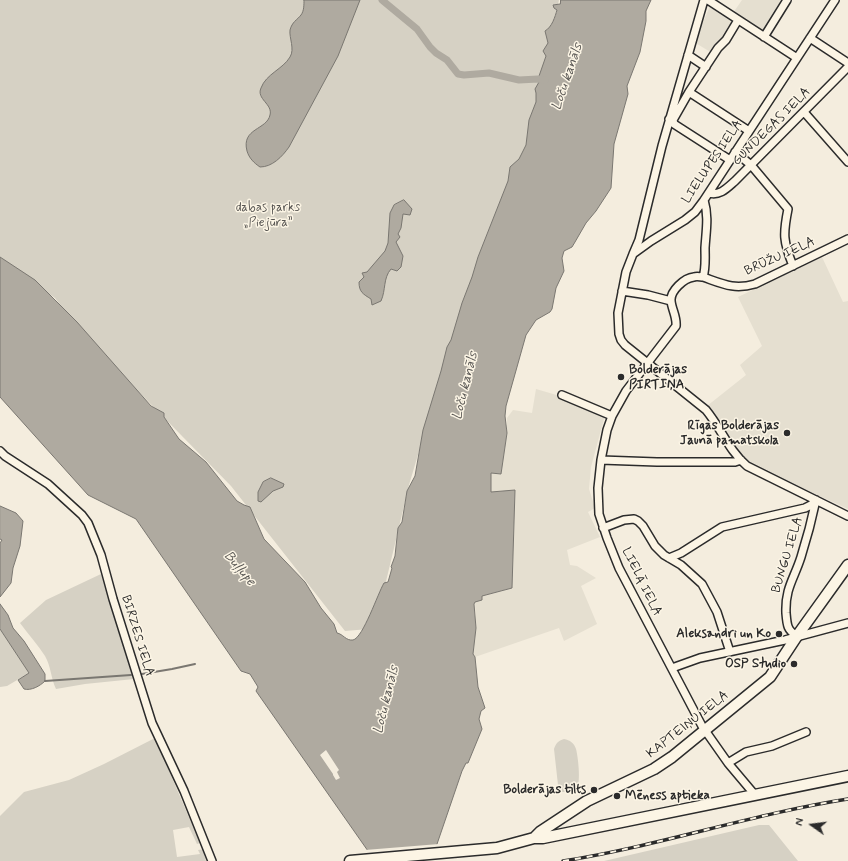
<!DOCTYPE html>
<html>
<head>
<meta charset="utf-8">
<style>
	body { margin:0 }
	#map { position:relative; width:848px; height:861px; overflow:hidden; background:#f4edde; font-family:Mynerve,sans-serif }
	canvas { display:block }
	.north { position:absolute; left:792px; top:805px; width:40px; height:40px; -webkit-text-stroke:3px #fcf5e5; paint-order:stroke; rotate:284deg; font-size:11px; font-weight:700; line-height:16px; text-align:center; color:#2b2b2b }
	.north::after { content:''; display:block; margin:auto; width:14px; height:18px; background:#2b2b2b; clip-path:polygon(50% 0,100% 100%,50% 72%,0 100%) }
</style>
</head>
<body>
<div id="map">
<canvas width="848" height="861"></canvas>
<div class="north">N</div>
</div>
<script>
const c = document.querySelector('canvas').getContext('2d');
c.lineJoin = 'round';
function paint(path, color) { c.fillStyle = color; c.fill(path, 'evenodd'); }
function trace(path, color, width, dash) { c.strokeStyle = color; c.lineWidth = width; c.lineCap = dash ? 'butt' : 'round'; c.setLineDash(dash || []); c.stroke(path); }
function drawText(font, color, halo, rows, align = 'center') {
  c.font = font + ' Mynerve,sans-serif'; c.lineWidth = 3; c.setLineDash([]); c.textBaseline = 'middle'; c.strokeStyle = halo; c.fillStyle = color; for (const [text, x, y, turn = 0] of rows) {
    c.save(); c.translate(x, y); c.rotate((+turn || 0) * Math.PI / 180); c.textAlign = isNaN(turn) ? turn : align; if (halo) c.strokeText(text, 0, 0); c.fillText(text, 0, 0); c.restore();
  }
}
paint(new Path2D(`
	M742,0h43l-21,34 -31,-21z
	M711,4l24,16 -11,20 -12,13 -18,-11z
	M822,257l21,45 5,-1v208l-98,-45 -10,-10 -26,-42 -7,-6 39,-31 -6,-10 22,-19 -24,-49z
	M536,389l24,7 45,19 -14,52 -2,22 6,19 -7,4 12,25 -33,13 3,15 7,1 19,12 -15,8 16,38 -33,17 -5,-13 -84,29 -2,-3 3,-26 -1,-26 7,-6 30,-8 3,-97 -24,1v-19l10,1 6,-41v-15l6,-8 19,3z`), '#e5dfd0');
paint(new Path2D(`
	M0,0h559l-36,161 -90,243 -24,81 -31,130 -9,14 -24,2 -114,-145 -149,-152 -27,-36 -41,-29 -14,-5z
	M101,574l33,105 -49,5 -29,5c-5,-10 -5,-23 -11,-33 -7,-11 -17,-22 -25,-33l26,-23z
	M0,629l29,44 -22,13 -7,1z
	M155,738l45,105 -3,1 -8,-17 -16,3 4,27 23,-3 -2,-4 6,-1 2,4 -2,1 2,7h-206v-45l24,-24 45,-12 35,-16z
	M564,739c6,1 10,4 12,10 2,7 5,33 1,38 -4,5 -10,5 -15,5l-4,-7 -4,-36c2,-6 4,-8 10,-10z
	M759,825h10l29,36h-194z`), '#d6d1c4');
const water = new Path2D(`
	M304,0h56l-22,56 -49,91c-7,10 -17,20 -29,20 -6,-4 -11,-9 -13,-16 -6,-23 20,-21 23,-36 3,-11 -14,-16 -9,-27 5,-14 22,-19 29,-31 5,-8 -1,-19 0,-27 2,-8 7,-10 11,-15 3,-4 3,-10 3,-15z
	M561,0h90l-5,11v10l-6,31 -13,34 1,8 -14,50 -3,44 -15,23 -10,12 -11,19 -3,5 -8,4 -2,7 2,13 -8,17 -4,21 -2,3 -14,8 -10,15 -20,71 -1,10 2,17 -6,41 -10,-1v19l24,-2 -3,98 -30,8v4l-7,2 -1,2 2,24 -3,26 2,3 3,30 7,21 -4,3 -2,8 3,10 -14,34h-2l-4,8 -26,76 -61,14 -119,-170 2,-4 -8,-13 -9,-3 -105,-152 -48,-24 -88,-98v-140l35,23 42,42 74,84 13,7v4l15,22 27,23 31,39 7,4 6,2 14,32 41,43 16,26 13,16 3,9c6,1 9,8 16,7 10,-2 25,-47 31,-57l4,-1 4,-14 -1,-1 4,-11 3,-28 4,-6 5,-31 8,-15 8,-46 18,-59 6,-24 4,-7 11,-37 10,-26 6,-20 30,-76 2,-14 9,-8 7,-14 3,-25 7,-18v-9l-1,-4 4,-7 -1,-3 8,-23 -3,-5 5,-8 -3,-12c7,-4 10,-14 12,-21l-3,-2 -1,-3 7,-1z
	M404,200l8,9 -2,6 -7,-1 -2,14 -3,6 2,3 -4,5 7,14 -2,11 -4,4 -6,-2c-8,9 -5,21 -10,32l-9,4 -1,-6c-8,-5 -12,-7 -12,-17l5,-5 -2,-4 5,-1 18,-21 3,-8 2,-30 4,-8z
	M271,478l13,6 -1,3 -10,4 -12,11 -3,-1v-9l5,-10z
	M0,506l16,7 7,8 -3,25 -7,22 -2,15 -11,14v-54l2,-3 -2,-1z
	M0,604l8,11 5,13 11,13 21,33v7c-5,5 -14,10 -21,8l-6,-9 11,-7 -29,-44z`);
paint(water, '#afaaa0');
trace(water, '#7a7771', 1);
paint(new Path2D(`
	M326,750l13,20 -2,2 3,6 -4,2 -3,-5v-1l-13,-19z
	M439,844l-5,17h-62l-7,-11z`), '#f4edde');
trace(new Path2D(`
	M142,674l30,-5 23,-5
	M45,681l86,-6`), '#7a7771', 2);
trace(new Path2D(`
	M382,0l35,29 13,18 6,6 11,7 11,14 6,1 25,-2 30,7 19,-1 7,1`), '#afaaa0', 7);
const street = new Path2D(`
	M708,0l89,58
	M835,0l-131,200 -9,12 -10,8 -34,21 -18,13 -7,18 -8,41 1,21 2,6 4,5 81,65c15,18 23,41 41,56l101,50
	M764,37l23,-37
	M810,38l38,25
	M688,55l18,12
	M689,92l29,-44 8,-8 12,-20
	M804,112l44,50
	M669,119l4,1 16,-28 60,39
	M673,120l1,4 56,36
	M735,152l16,13 37,44c-5,25 -5,32 5,57
	M709,193c11,3 18,-5 26,-12l113,-114
	M704,200c5,17 2,31 1,48 0,10 1,20 -2,29 20,7 31,13 52,7l93,-45
	M633,254l6,-14 23,-94 42,-146
	M703,277c-3,0 -6,-1 -9,0 -10,1 -24,14 -23,24 1,9 6,16 5,25l-50,65 -14,25 -5,14 -6,30 -3,28 1,26 8,24 12,30 83,158 26,37 27,32
	M622,291l26,4 23,6
	M562,395l50,21
	M0,451l5,5 43,28 34,31 6,8 13,32 12,44 39,124 32,68 28,70
	M601,460l56,2h78l6,-2
	M603,528l21,-8 10,-1 4,2 5,5 12,20 9,9 17,10 21,19 15,28 13,40
	M669,558l12,-5 41,-26 83,-19 6,-3 5,-5
	M797,636c-10,-6 -10,-11 -11,-23 -1,-25 8,-34 15,-56 6,-19 11,-38 15,-57
	M672,668l28,-10 85,-18 63,-17
	M728,763l18,-11 26,-6 34,-14`);
const secondary = new Path2D(`
	M534,838h9l305,-62
	M350,861l147,-13 37,-10 6,-6 47,-31 67,-32 18,-12 98,-80 27,-41 51,-71`);
trace(street, '#2b2b2b', 10);
trace(secondary, '#2b2b2b', 13);
trace(street, '#fcf5e5', 7);
trace(secondary, '#fcf5e5', 10);
const rail = new Path2D(`
	M563,861c96,-15 189,-47 285,-62`);
trace(rail, '#2b2b2b', 3.5);
trace(rail, '#fcf5e5', 2, [6]);
for (const [x, y, r, color] of [
	[621,377,4,"#2b2b2b"],
	[787,433,4,"#2b2b2b"],
	[779,634,4,"#2b2b2b"],
	[794,664,4,"#2b2b2b"],
	[594,790,4,"#2b2b2b"],
	[617,796,4,"#2b2b2b"]
]) { const dot = new Path2D(); dot.arc(x, y, r, 0, 2 * Math.PI); c.fillStyle = color; c.fill(dot); trace(dot, '#fcf5e5', 1.5); }
drawText('13px', '#2b2b2b', '#fcf5e5', [
	["GUNDEGAS IELA",772,127,-45],
	["LIELUPES IELA",713,162,-56],
	["BRŪŽU IELA",780,257,-24],
	["BUNGU IELA",788,555,-73],
	["LIELĀ IELA",641,582,64],
	["BIRZES IELA",137,636,73],
	["KAPTEIŅU IELA",688,725,-38]
]);
drawText('13px', '#565451', '#fcf5e5', [
	["dabas parks",268,208],
	["„Piejūra”",268,223]
]);
drawText('bold 13px', '#2b2b2b', '#fcf5e5', [
	["Bolderājas",629,370,"left"],
	["PIRTIŅA",629,385,"left"],
	["Rīgas Bolderājas",779,426],
	["Jaunā pamatskola",779,441],
	["Aleksandri un Ko",771,634],
	["OSP Studio",786,664],
	["Bolderājas tilts",586,790],
	["Mēness aptieka",625,796,"left"]
], 'right');
drawText('italic 14px', '#595754', '#fcf5e5', [
	["Loču kanāls",568,77,-71],
	["Loču kanāls",466,386,-76],
	["Buļļupe",239,569,50],
	["Loču kanāls",387,700,-76]
]);
</script>
</body>
</html>
